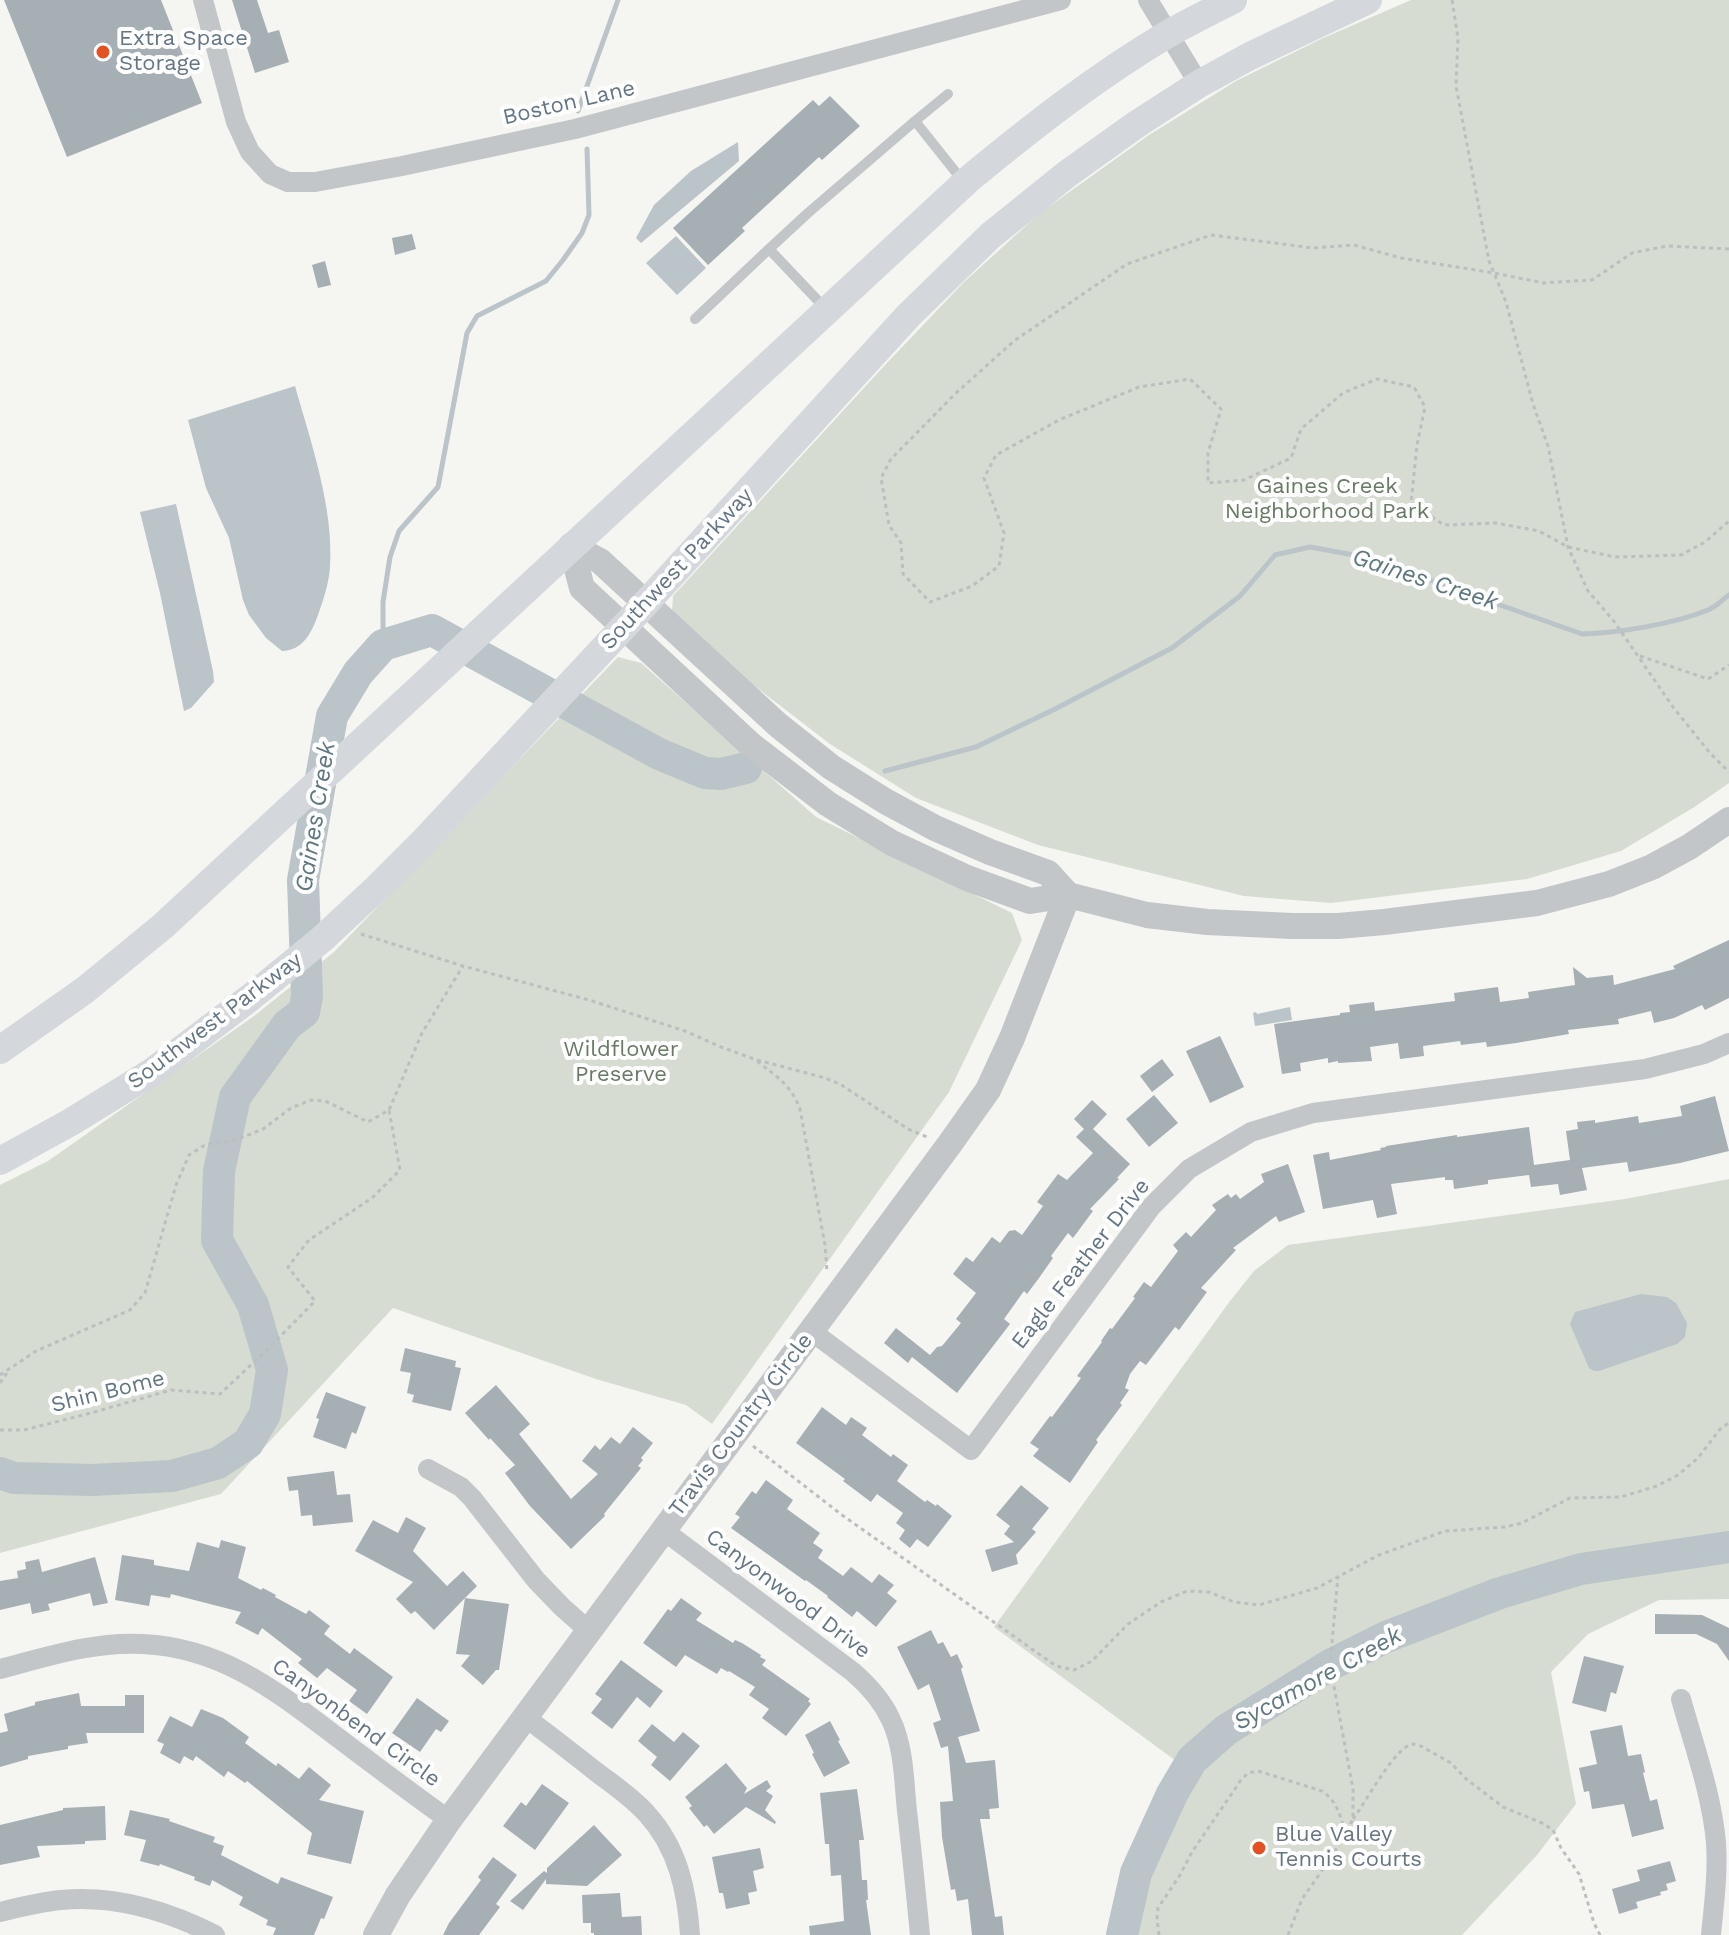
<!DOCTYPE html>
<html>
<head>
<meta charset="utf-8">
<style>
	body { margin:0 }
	canvas { display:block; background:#f5f5f1 }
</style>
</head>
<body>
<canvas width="1729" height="1935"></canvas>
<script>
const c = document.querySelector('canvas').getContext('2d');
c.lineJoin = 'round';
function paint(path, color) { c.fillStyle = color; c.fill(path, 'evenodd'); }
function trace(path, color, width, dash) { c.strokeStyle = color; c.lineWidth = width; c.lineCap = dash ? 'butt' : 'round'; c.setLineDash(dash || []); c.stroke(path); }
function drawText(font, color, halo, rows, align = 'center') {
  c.font = font + ' "Work Sans",sans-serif'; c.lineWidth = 8; c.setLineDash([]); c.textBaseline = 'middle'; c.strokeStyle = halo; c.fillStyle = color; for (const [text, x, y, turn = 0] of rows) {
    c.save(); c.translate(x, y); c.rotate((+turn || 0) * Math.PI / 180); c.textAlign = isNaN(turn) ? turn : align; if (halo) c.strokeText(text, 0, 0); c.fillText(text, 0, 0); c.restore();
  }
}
paint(new Path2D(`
	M1411,0h318v783l-33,23 -75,45 -94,28 -196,24 -87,-7 -206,-51 -122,-47 -86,-54 -78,-60 -80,-73 1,-15 212,-231 79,-83 76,-69 109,-78 87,-54 85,-42z
	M618,657l23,6 175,154 196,96 10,27 -73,152 -237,332 -26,-19 -90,-26 -203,-71 -172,186 -221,59v-368l48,-24 206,-145 80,-64z
	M1729,1179v420l-70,1 -71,34 -37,38 25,132 -39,51 -75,80h-353c15,-60 38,-120 67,-174l-182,-134 236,-326 24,-30 34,-26 337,-46z`), '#d6dcd2');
paint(new Path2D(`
	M738,142l1,19 -98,82 -5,-5 18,-33 37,-34z
	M676,236l30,32 -29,27 -31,-32z
	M295,386c16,57 39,122 35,181 -1,16 -7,34 -12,48 -7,19 -15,35 -36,36l-16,-13 -17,-23 -6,-15 -14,-62 -23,-50 -18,-68z
	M176,504l37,167 1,11 -23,26 -7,3 -24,-118 -20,-81z
	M1290,1007l2,13 -37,6 -2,-13 3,-1 1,2z
	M1641,1294l26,3 9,6 11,20 -2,14 -8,7 -78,27h-5l-5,-3 -19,-44 5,-12z`), '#bac4c9');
trace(new Path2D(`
	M578,111l40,-111
	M383,645v-43l7,-45 9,-26 39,-44 29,-154 10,-17 69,-35 17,-21 19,-27 7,-18 -2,-66
	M885,771l91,-24 79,-38 117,-61 68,-52 35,-41 35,-8 55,10 217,77c37,-1 91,-10 126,-24 8,-3 14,-10 21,-15`), '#bac4c9', 5);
trace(new Path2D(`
	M0,1473l14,5 78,2 80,-4 46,-13 30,-20 17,-29 7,-44 -19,-65 -36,-65 2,-69 16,-74 52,-72 17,-13 3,-16 -4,-116 29,-164 26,-43 25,-28 49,-15 227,124 46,19 16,1 25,-6
	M1122,1935l14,-62 36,-79 20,-34 34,-30 104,-65 56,-28 114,-44 81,-24 148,-22`), '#bac4c9', 32);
paint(new Path2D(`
	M4,0h157l41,103 -135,54z
	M232,0h25l11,33 11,-3 10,32 -34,11z
	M830,96l30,30 -38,34 -3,-3 -77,71 3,3 -37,34 -35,-37 140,-128 6,6z
	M412,234l4,15 -21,6 -3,-17z
	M325,261l6,24 -13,3 -6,-23z
	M1729,940v58l-24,12 -3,-5 -28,13 -20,5 -3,-12 -33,8 1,5 -51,6 1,4 -53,9 -29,4 -1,-5 -25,3 -1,-4 -37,5 1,10 -24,3 -2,-16 -28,4 2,14 -34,2v-2l-10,2v-5l-28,5 1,8 -19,3 -8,-50 66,-9v-2l10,-1 -1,-7 25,-3 1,9 80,-10 -1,-8 44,-6 2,15 29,-4 -1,-6 47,-7 -2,-18 14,11 26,-3 1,10 61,-16 -2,-3z
	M1220,1036l24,51 -34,16 -24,-52z
	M1162,1059l12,16 -22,17 -12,-16z
	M1154,1095l24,28 -29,24 -23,-28z
	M1715,1096l14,55 -49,12 -51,9 -2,-10 -45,6 5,22 -27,5 -2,-11 -27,3 -2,-12 -41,5v4l-34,5 -1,-9h-8v-3l-54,7 6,30 -20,4 -4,-18 -50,9 -10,-54 16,-3 1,8 51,-10 -1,-2 6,-1v-1l71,-11v2l72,-10 5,38 36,-5 -4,-29 12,-2 -1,-7 18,-2v3l43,-7 1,7 43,-7 -2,-10z
	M1092,1100l15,14 -14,15 37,35 -13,14 2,1 -29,30 3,2 -20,27 -5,-5 -17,23 2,2 -14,20 -12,16 -3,-3 -20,28 6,5 -53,69 -45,-36 -4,6 -24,-20 12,-15 34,27 7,-8 5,-1 19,-23 -5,-4 20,-26 -23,-19 13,-17 7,5 19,-25 8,6 9,-12 6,-1 7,5 21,-29 -6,-4 21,-28 9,6 26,-27 -17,-16 8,-8 -10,-10z
	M1288,1164l17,48 -26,10 -3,-6 -43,32 3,2 -35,38 6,4 -28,38 -4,-3 -29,38 -6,-4 -10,13 -5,14 4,2 -9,13 2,2 -26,35 2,2 -28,41 -37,-27 6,-7 -9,-6 20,-27 2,1 29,-39 -4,-2 25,-34 -1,-1 9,-13 2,1 23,-31 -2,-1 11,-15 7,5 27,-36 -5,-6 13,-13 5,5 25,-27 -4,-5 16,-11 3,4 5,-4 4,5 24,-17 -3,-8z
	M405,1348l51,13 -1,6 6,1 -10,43 -39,-9 2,-7 -7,-2 4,-20 -11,-2z
	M496,1385l34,39 -11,10 52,65 27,-25 -16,-13 13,-16 5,5 11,-13 9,7 13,-17 20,16 -12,15 2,2 -5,6 3,2 -37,46 1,2 -34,33 -41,-43 -25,-33 10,-8 -25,-27 -1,2 -24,-27z
	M326,1392l40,15 -10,27 -4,-2 -6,17 -33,-12 6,-18 -3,-1z
	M822,1407l24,18 5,-8 16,11 -5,7 29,22 2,-3 15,11 -11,16 28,21 2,-2 9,6 1,-2 15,12 -24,31 -11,-8 -7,9 -11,-9 6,-9 -9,-7 7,-10 -26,-19 -6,8 -28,-21 2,-2 -49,-36z
	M334,1471l3,24 13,-1 3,28 -40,4 -1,-11 -11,1 -3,-26 -9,1 -2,-14z
	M766,1480l27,20 -6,9 33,24 -7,10 10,7 -5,8 25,18 8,-9 21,16 7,-9 15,11 -7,8 10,8 -21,26 -19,-16 -5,6 -25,-20 1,-1 -22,-16 -1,1 -74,-53 9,-11 -5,-3 17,-23 4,3z
	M1021,1485l28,23 -17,21 4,3 -20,23 2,9 -26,8 -7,-22 29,-8 -10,-8 6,-8 -14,-11z
	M406,1517l20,11 -13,23 34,35 16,-15 14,15 -12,12 44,6 -10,66h-3l-13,15 -22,-19 9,-11 -14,-1 9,-56 -31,32 -19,-19 -4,3 -15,-15 17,-17 -58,-31 18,-31 25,13z
	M221,1540l25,7 -8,31 23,12 2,-2 13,7 -1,2 31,17 3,-4 21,16 -6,8 26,20 4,-6 39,29 -26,37 -18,-13 8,-11 -30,-22 -10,10 -19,-15 4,-4 -40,-31 -4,7 -23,-12 6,-11 -70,-18 -1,4 -19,-3 -2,11 -34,-6 7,-45 32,5v5l35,6 8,-29 22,6z
	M95,1557l13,46 -15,3 -3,-13 -42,11 2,6 -18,4 -2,-11 -30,7v-29l18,-3 -1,-7 9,-2 -1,-7 14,-3 3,13z
	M681,1598l21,15 -6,7 37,23 2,-3 7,3 19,12 -1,2 6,3 -4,5 48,34 -2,2 3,3 -25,32 -24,-18 7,-9 -20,-14 6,-8 -26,-16 -1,1 -7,-4 -4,6 -32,-19 -9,12 -33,-24 25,-34 3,2z
	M1655,1614l47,1 27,13v33l-12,-17 -21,-10h-41z
	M931,1630l7,14 5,-2 8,15 6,-3 6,13 -2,2 19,62 -22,6 8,26 29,-3 4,48 -10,1 1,10h-10l15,98 7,-1 2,19h-32l-4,-36 -11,2 -2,-12 -4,1 -9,-53 -2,-35 13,-1 -5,-55 -7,2 -8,-25 8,-3 -12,-36 -11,6 -21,-43z
	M1584,1656l40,10 -8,28 -5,-2 -5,20 -34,-9z
	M621,1660l42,31 -13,17 -13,-11 -25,32 -21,-16 11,-14 -7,-5z
	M79,1693l2,13h44v-11h19v38h-58l2,10 -20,3v3l-40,7v3l-28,8v-34l8,-2 -4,-17 31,-9v-3z
	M417,1698l32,23 -8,11 -5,-3 -16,23 -28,-19z
	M201,1709l22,9 26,19 -4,6 31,23 2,-3 21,16 10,-12 22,18 -12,15 45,11 -13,53 -44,-10 5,-21 -65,-52 -2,2 -17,-12 -4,6 -28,-21 -3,5 -9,-5 -4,8 -20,-11 4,-9 -7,-3 13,-25 22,11z
	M830,1721l10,19 -2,1 12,22 -26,14 -12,-23 2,-1 -9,-18z
	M652,1724l22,18 9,-10 17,14 -30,35 -19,-16 6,-8 -19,-16z
	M1622,1725l6,31 13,-2 4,18 -2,1 7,28 7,-2 7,30 -32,8 -8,-33 -32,5 -3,-18 -5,1 -5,-24 18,-4 -7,-33z
	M726,1763l21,25 -3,6 23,-14 4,7 -5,4 7,5 -8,14 11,12 -1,2 -29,-17 -32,27 -7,-9 -3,2 -15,-19 3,-2 -7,-9z
	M542,1784l27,19 -34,47 -32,-24 18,-24 5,4z
	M857,1789l7,51h-5l3,40h5l1,20h-2l5,35h-61l-1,-9 35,-5 -3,-46 -10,1 -2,-32h-4l-5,-51z
	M105,1806l1,34 -21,1v3l-48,2 3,11 -40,8v-40l63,-15v-2z
	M130,1810l40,9 -1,2 46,16 -2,5 11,4 -3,9 57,29 3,-7 52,20 -9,22 -3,-1 -7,17h-41l3,-7 -10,-3 2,-5 -29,-15 4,-8 -31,-17 -2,6 -16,-6 1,-3 -35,-13 -1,2 -19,-5 6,-21 -22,-5z
	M594,1825l28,30 -35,31 -41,-2v-5l-23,31 -13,-9 34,-30 3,2v-5z
	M760,1848l4,20 -11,3 4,20 -9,2 2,11 -24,5 -3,-16h-4l-7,-36z
	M493,1857l24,18 -21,29 4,3 -21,28h-36l6,-12 32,-43 -3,-3z
	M1670,1861l6,20 -10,3 2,6 -8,2 1,3 -25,7 2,6 -19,6 -7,-25 28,-8 -3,-11z
	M620,1893l2,24 19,-1 1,19h-48v-2h-3v-10h-8l-1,-28z`), '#a6afb4');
trace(new Path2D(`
	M1452,0l6,38 -2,48 33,175 17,41 27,102 15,42 20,101 20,44 25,29 60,87 37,46 19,19
	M1729,249l-62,-3 -35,7 -40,27 -48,3 -50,-10 -93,-15 -47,-13 -41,3 -102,-13 -84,29 -113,77 -59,53 -64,65 -10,19 8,47 12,18 2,31 27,28 42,-16 27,-20 5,-33 -20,-55 12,-23 63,-35 80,-33 51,-8 31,30 -13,44v30l36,-3 47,-22 10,-29 42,-36 34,-14 37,8 11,20 -8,38 -6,58 33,22 52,-2 43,8 29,16 47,10 66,-2 24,-13 24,-21
	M1640,656l68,23 21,-14
	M361,934l102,32 126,34 96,31 36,16 33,12 71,19 15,6 68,45 19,8
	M757,1061c20,16 34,24 43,48l25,136 2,28
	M0,1375l36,-24 94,-41 15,-17 31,-108 13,-30 16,-10 31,-5 27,-11 28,-21 20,-8 14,1 43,21 21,-12 33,-77 41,-67
	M0,1383l9,-13
	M0,1430h24l67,-17 80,-23 49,4 50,-47 45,-46 -27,-34 21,-27 63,-42 28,-28 -11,-60
	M753,1446l89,69 214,151 18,4 18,-9 36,-37 33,-22 26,-11 22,1 25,10 25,3 58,-17 62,-33 66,-24 60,-4 17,-4 48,-25 51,-1 36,-11 21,-11 20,-17 23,-30 8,-5
	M1353,1819c12,-15 42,-73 60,-75 2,0 4,1 6,1l32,18 14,15 38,29 39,16 11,7 8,18 18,26 15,49 6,12
	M1159,1935l-2,-16 1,-11 22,-33 12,-23 49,-72 7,-7 10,-2 64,20c15,10 18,24 23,41
	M1288,1935l14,-36 31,-44 20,-36v-30l-23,-124 8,-89`), '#bcbec0', 3, [4, 4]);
trace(new Path2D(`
	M915,121l33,-27
	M769,249l39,-36 107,-92 47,59
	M695,319l74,-70 56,59`), '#c2c6c9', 10);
trace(new Path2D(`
	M203,0l33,122 14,30 20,22 18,8h27l87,-16 173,-37 486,-129
	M1148,0l51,84
	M811,1331l160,119 180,-243 38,-38 62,-37 62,-19 332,-44 59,-15 25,-11
	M428,1469l33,18 11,11 64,82 26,27 27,24
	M663,1530l190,142c16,14 29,28 38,48 13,27 13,62 16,91 5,42 9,83 13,124
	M0,1669c46,-12 95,-28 143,-25 80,4 133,47 194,93 37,28 74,56 112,83
	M1681,1699c13,47 31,96 35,144 2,31 -2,61 -5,92
	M525,1717c23,17 46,35 69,53 18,14 38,27 53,44 31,34 40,77 43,121
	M0,1912c20,-5 40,-10 61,-12 54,-5 107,11 154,35`), '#c2c6c9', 20);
trace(new Path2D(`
	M571,546l11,42 169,157 77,59 64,39 75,35 63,23 38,-6 79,20 60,7 85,4h46l46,-4 153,-19 72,-19 43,-17 37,-20 40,-27
	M571,546l29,15 178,164 53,42 54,34 50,27 55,24 58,21 20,22
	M376,1935l22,-40 51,-75 500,-675 39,-55 24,-52 56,-143`), '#c2c6c9', 26);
trace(new Path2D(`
	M0,1050l85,-60 78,-64 806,-747c63,-52 128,-103 199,-145 21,-12 43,-23 65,-34
	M0,1161l71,-39 81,-50 99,-75 71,-58 56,-52 44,-44 224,-240 262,-287 82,-80 77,-62 70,-50 62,-40 51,-28 118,-56`), '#d4d8dc', 28);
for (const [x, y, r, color] of [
	[103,52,8,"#e45123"],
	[1259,1848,8,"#e45123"]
]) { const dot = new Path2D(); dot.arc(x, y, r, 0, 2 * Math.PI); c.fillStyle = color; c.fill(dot); trace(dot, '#fff', 3); }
drawText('22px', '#647583', '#fff', [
	["Extra Space",119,39],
	["Storage",119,64],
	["Blue Valley",1275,1835],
	["Tennis Courts",1275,1860]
], 'left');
drawText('22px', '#647583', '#fff', [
	["Boston Lane",569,103,-13],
	["Southwest Parkway",677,569,-47],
	["Southwest Parkway",215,1021,-37],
	["Eagle Feather Drive",1081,1264,-52],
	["Shin Bome",108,1392,-14],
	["Travis Country Circle",741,1425,-53],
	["Canyonwood Drive",788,1594,37],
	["Canyonbend Circle",356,1723,36]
]);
drawText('22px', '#677a63', '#fff', [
	["Gaines Creek",1327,487],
	["Neighborhood Park",1327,512],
	["Wildflower",621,1050],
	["Preserve",621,1075]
]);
drawText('italic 24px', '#5f777f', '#fff', [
	["Gaines Creek",1425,580,18],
	["Gaines Creek",316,817,-81],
	["Sycamore Creek",1318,1679,-29]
]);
</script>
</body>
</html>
